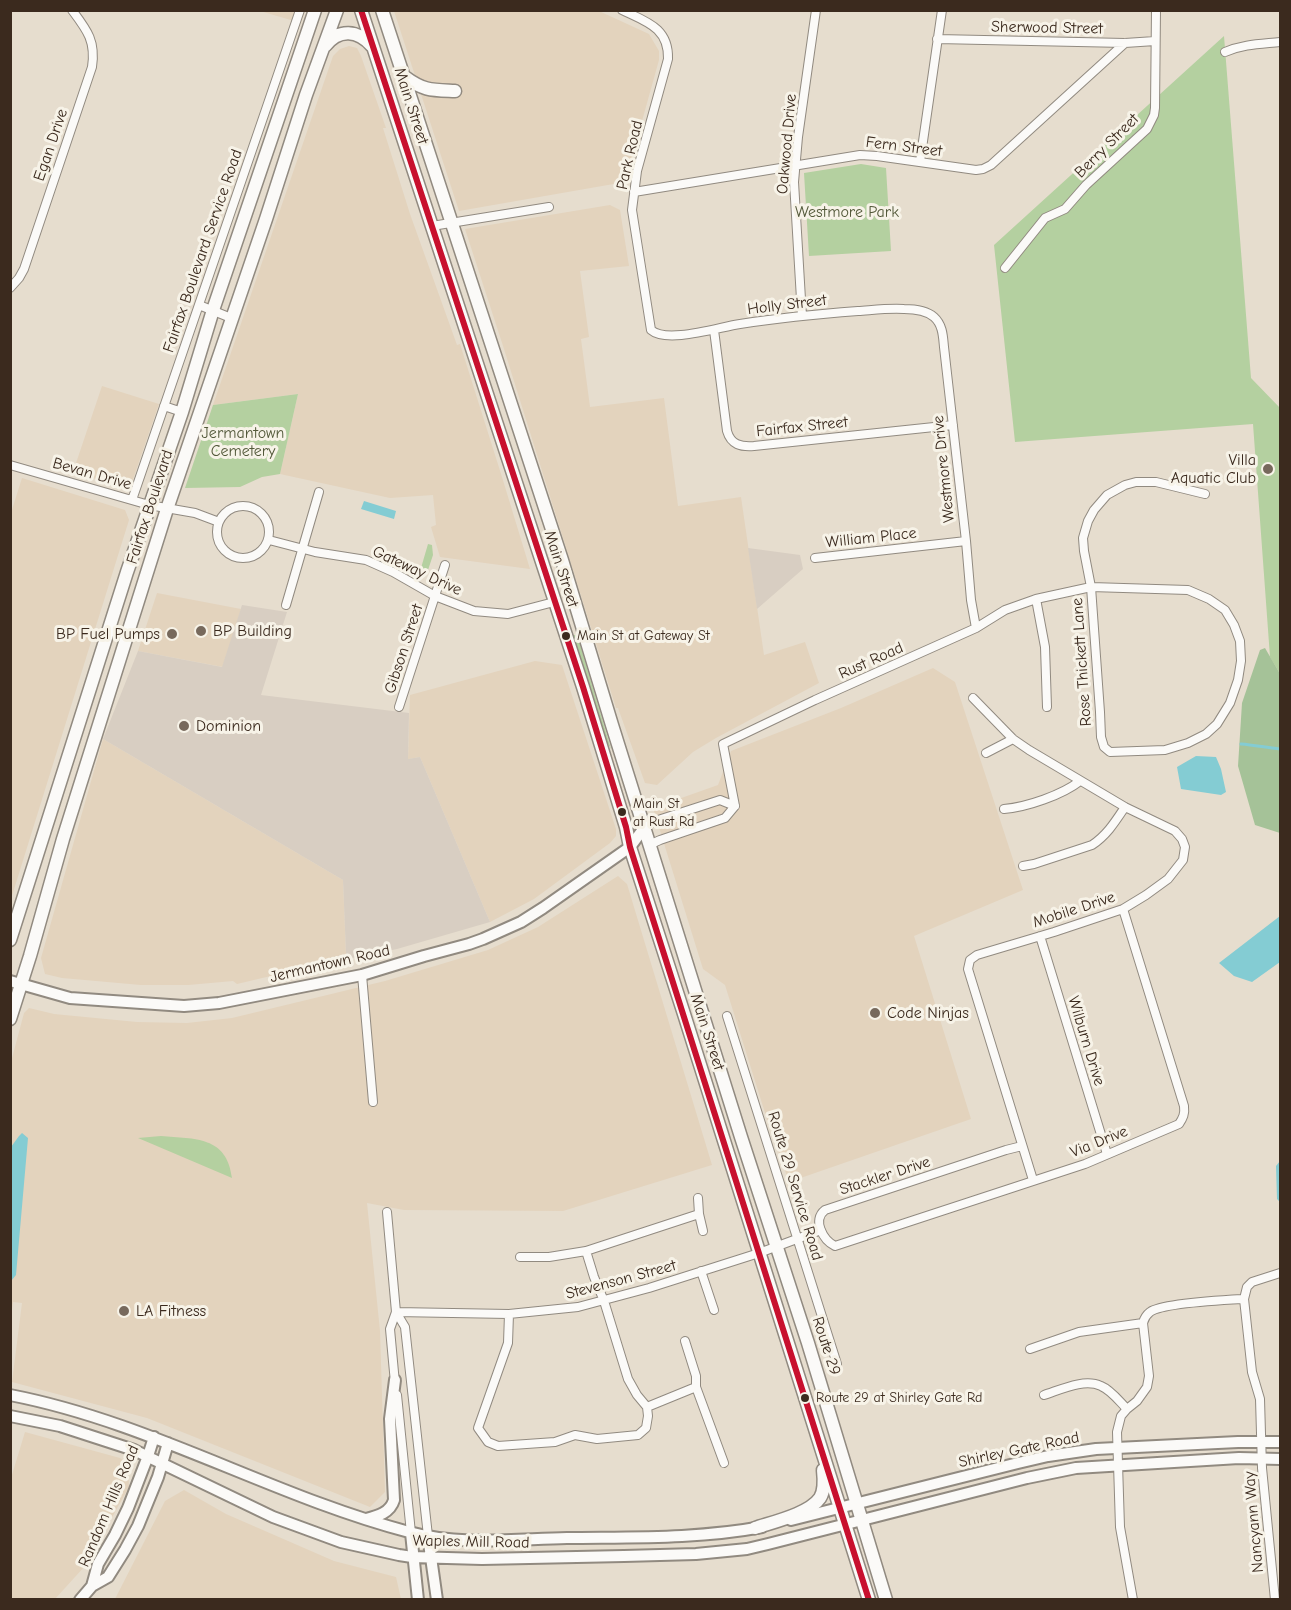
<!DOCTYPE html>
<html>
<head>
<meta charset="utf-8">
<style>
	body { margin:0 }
	#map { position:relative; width:1291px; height:1610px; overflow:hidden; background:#e6ddce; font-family:"Comic Neue",sans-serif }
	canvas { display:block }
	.frame { position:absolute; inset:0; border:12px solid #3b2a1e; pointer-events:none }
</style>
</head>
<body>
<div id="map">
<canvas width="1291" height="1610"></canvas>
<div class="frame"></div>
</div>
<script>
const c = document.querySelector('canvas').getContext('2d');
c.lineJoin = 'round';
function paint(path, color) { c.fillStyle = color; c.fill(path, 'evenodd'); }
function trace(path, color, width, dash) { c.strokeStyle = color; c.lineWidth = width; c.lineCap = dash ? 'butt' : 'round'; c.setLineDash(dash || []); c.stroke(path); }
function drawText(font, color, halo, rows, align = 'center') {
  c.font = font + ' "Comic Neue",sans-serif'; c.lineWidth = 6; c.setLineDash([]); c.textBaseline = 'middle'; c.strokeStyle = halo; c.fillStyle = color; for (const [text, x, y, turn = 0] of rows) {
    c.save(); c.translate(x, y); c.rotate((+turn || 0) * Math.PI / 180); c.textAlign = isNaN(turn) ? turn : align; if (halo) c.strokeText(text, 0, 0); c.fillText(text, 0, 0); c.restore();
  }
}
paint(new Path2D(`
	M260,11h45l-4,12z
	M394,11h205l50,23 10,17v9l-34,122 -166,29z
	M349,46l8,2 4,8 25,72h-3l27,86 47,131 3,-1 42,133 28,92 -90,-12 -9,-30 5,-2 -3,-30 -43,3 -110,-24 18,-80 -85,11 120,-349 7,-7z
	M610,205l10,5 9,56 -49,5 9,66 -8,2 9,68 74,-9 14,108 63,-9 23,158 41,-13 14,41 -103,55 -23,14 -36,33 -12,-2 -27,-75h-2l-112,-359 -39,-120z
	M102,386l57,18 -28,81 -7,3 -51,-16z
	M22,478l103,32 4,10 -118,379 -1,-383z
	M157,593l84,16 -18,58 -85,-16z
	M535,661l27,4 54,164v7l-6,7 -76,56 -44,23 -70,-165 -12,2 2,-64z
	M933,668l22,14 68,208 -109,46 57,183 -182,63 -23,-66 -41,-131 -22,-16 -50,-161 65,-23 13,-34 110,-43z
	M103,739l240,141 3,74 -37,10 4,2 -76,18 -4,-3 -45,4h-47l-79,-7 -17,-4 -4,-16z
	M618,876l9,8 85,281 -149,46 -159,-1 -37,-7 13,128 5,161 -15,15 -223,-89 -135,-36 10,-79 -9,-1 -2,15v-255l13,-49 5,-5 25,6 83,8 50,1 45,-5 153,-37 103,-31 50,-23z
	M25,1432l95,26 8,6 1,23 -44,79 -30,33h-44v-121z
	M184,1490l42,24 108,47 62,16 5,22h-286l50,-98z`), '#e3d3bd');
paint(new Path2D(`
	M748,548l52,7 3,14 -46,40z
	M242,605l45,7 -26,83 148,18 -1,46 12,-2 70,165 -93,27 -84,17 -5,-3 38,-9 -3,-74 -240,-141 35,-88 84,16z`), '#d8cec2');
paint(new Path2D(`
	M1224,36l27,342 29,30v265l-1,-1 -9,-15 -17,-233 -238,18 -21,-197z
	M861,164l25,4 5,83 -82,5 -5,-83z
	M298,394l-18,80 -18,3 -22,10 -55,1 28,-83z
	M428,544l4,1 1,10 -6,18 -6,-5z
	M573,635h2l3,3 33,111 -10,-17 -29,-94z
	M161,1136c34,3 66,0 71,42l-94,-40z`), '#b4d0a0');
paint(new Path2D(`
	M1265,648l14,24 1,1v160l-25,-8 -17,-59 4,-63 18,-53z`), '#a5c298');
paint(new Path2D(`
	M364,501l32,10 -2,8 -33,-10z
	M1196,756l20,1 5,12 5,23 -5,3 -40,-6 -4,-22z
	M1280,916v46l-28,20 -18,-6 -15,-13z
	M22,1133l6,5 -12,137 -5,6v-134l8,-11z
	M1280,1161v41l-3,-3 -1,-33z`), '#84ccd3');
trace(new Path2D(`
	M1241,744c14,1 26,4 39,5`), '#84ccd3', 3);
const street = new Path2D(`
	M622,10c25,12 47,18 46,49l-31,112 -5,39 19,120c16,14 68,-3 89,-6 39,-6 79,-10 118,-13 15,-1 31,-3 46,-2 10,0 23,2 30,8 9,8 9,20 10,30l22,194 5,59 5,28
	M937,39l188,4 30,-2
	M1225,52c18,-8 36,-8 55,-10
	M920,162l22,-152
	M634,192l226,-37 17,1 99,14 7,-1 8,-4 134,-122
	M432,226l117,-19
	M1005,268l40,-50 20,-9 21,-24 61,-56 7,-14 1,-7 1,-98
	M10,288l9,-10 5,-9 68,-202c4,-26 -5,-37 -20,-57
	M199,305l32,13
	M802,316l-8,-134 4,-45 18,-127
	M714,330l13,101c4,14 14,16 27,15l199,-21
	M164,406l18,6
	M10,465l139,40 46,8 24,9
	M132,500l168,-490
	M217 532a26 26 0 1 1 52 0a26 26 0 1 1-52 0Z
	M269,540l46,12 51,8 27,12 42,24 39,15 34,3 46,-12
	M815,558l151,-17
	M1036,599l9,48 2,60
	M286,605l33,-113
	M973,698l40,41 16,11 96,57 50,24 7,8 3,8 -2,13 -15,19 -22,16 -23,14 -69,23 -77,23 -7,5 -2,9 65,211
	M399,707l46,-142
	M986,753l27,-14
	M735,806l-12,-62 92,-44 161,-72 29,-18 31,-11 55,-12 97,3 21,9 16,11 9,15 6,16 1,20 -3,19 -8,23 -13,21 -11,10 -18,9 -23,7 -55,2 -6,-5 -3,-10 -1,-25 -9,-125 -7,-36 -1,-13 5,-17 6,-11 13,-15 18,-10 11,-3h20l49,12
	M1004,809c23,-2 58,-14 76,-28
	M644,828l11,-7 65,-21 15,6 -10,12 -65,22 -11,5
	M1023,866l11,-2 58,-19c15,-10 23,-23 33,-38
	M1040,936l67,218
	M362,975l11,127
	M727,1016l110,348
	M1022,1146l-16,4 -181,60c-13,10 -2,30 10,36l250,-82 94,-40c4,-6 6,-10 5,-18l-61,-197
	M698,1198l1,16 4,17
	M387,1212l9,100 -6,17 5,54
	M520,1257h29l37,-6 113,-37
	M701,1271l13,39
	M396,1312l113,2 69,-7 71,-19 110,-35 62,-23
	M396,1312l9,15 23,209
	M509,1314l-1,29 -30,85 10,14 10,4 57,-4 20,-7 22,4 41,-4 8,-7 2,-12 -1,-9 -10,-12 -9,-16 -24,-78 -10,-24 -8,-26
	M1143,1323c1,-4 3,-8 7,-11 13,-9 75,-12 94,-13
	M1030,1349l49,-17 64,-9
	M696,1387l28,76
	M397,1395l14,138
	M1044,1395c16,-5 40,-17 57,-9 10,4 18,15 26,23
	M647,1407l49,-20v-11l-11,-35
	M1133,1600l-13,-73 -3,-95 4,-16 6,-7 10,-8 10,-14 2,-11 -6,-53
	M1275,1600l-13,-132 -2,-69 -8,-27 -8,-73 3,-12 5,-5 28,-9`);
const secondary = new Path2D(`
	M10,981l60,17 114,8 35,-3 143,-28 62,-19 45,-12 14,-5 38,-17 22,-14 87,-61 14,-19
	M10,1395c140,27 262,101 399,137 51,14 106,7 158,6 64,-1 131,1 195,-11
	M10,1416l50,10 74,24 139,67 68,25 58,13 13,2 70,2 142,-3 72,-2 51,-5 21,-5 259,-66 49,-10 163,-10 41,1
	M366,1519c12,-3 24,-6 28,-19l-4,-81 5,-39
	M791,1520l227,-57 30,-7 48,-7 142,-7h42
	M411,1533l7,67
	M428,1536l9,64
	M92,1586l6,-22 17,-29 13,-27 20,-52 6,-19
	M80,1600l12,-14 16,-9 17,-27 13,-24 20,-49 10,-34`);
const primary = new Path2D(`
	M361,10l222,677 43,140 4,20 54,167 185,586
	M382,10l180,550 50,165 129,412 67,206 78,257
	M325,46c14,-18 33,-16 47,0
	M405,77c19,14 27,13 50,14
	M10,940l117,-368 55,-160 31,-102 102,-300
	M10,1019l20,-63 33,-117 104,-330 99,-290 40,-124 31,-85
	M755,1528c18,-6 54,-14 65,-30 5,-8 4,-19 3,-28`);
trace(street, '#918a80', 10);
trace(secondary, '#918a80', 14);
trace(primary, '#918a80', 15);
trace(street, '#fbfaf8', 8);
trace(secondary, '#fbfaf8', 10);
trace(primary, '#fbfaf8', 12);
trace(new Path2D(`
	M361,10l222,677 43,140 4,20 239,753`), '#c8102e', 6);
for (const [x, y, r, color] of [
	[1268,469,6,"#77695c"],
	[201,631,6,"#77695c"],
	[172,634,6,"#77695c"],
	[566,636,5,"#3b2a1e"],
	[184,726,6,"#77695c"],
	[622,812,5,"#3b2a1e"],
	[875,1013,6,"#77695c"],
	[124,1311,6,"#77695c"],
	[805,1398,5,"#3b2a1e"]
]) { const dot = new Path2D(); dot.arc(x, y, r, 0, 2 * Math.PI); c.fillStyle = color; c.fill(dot); trace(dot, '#f7f3e8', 2); }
drawText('14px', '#3b2a1e', '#f7f3e8', [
	["Main St at Gateway St",577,636],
	["Main St",633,804],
	["at Rust Rd",633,822],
	["Route 29 at Shirley Gate Rd",816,1398]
], 'left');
drawText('16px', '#3b2a1e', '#f7f3e8', [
	["Sherwood Street",1047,28,1],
	["Main Street",411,106,72],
	["Oakwood Drive",787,144,-85],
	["Egan Drive",51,145,-71],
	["Berry Street",1107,146,-45],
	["Fern Street",904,147,7],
	["Park Road",630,155,-77],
	["Fairfax Boulevard Service Road",203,251,-71],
	["Holly Street",787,305,-7],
	["Fairfax Street",802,427,-6],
	["Westmore Drive",944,469,-96],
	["Bevan Drive",92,474,16],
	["Fairfax Boulevard",150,507,-72],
	["William Place",871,538,-6],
	["Main Street",561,569,72],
	["Gateway Drive",417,571,25],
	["Gibson Street",404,649,-72],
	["Rust Road",871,661,-24],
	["Rose Thickett Lane",1082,662,-94],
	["Mobile Drive",1074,910,-18],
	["Jermantown Road",330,964,-13],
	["Main Street",707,1032,72],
	["Wilburn Drive",1086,1041,73],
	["Via Drive",1099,1142,-22],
	["Stackler Drive",885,1176,-18],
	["Route 29 Service Road",795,1186,73],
	["Stevenson Street",621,1280,-15],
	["Route 29",826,1346,72],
	["Shirley Gate Road",1019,1450,-12],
	["Random Hills Road",109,1506,-67],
	["Nancyann Way",1254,1522,-95],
	["Waples Mill Road",471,1542,1]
]);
drawText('16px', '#53593a', '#f7f3e8', [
	["Westmore Park",847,212],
	["Jermantown",243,433],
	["Cemetery",243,451]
]);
drawText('16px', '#3b2a1e', '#f7f3e8', [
	["Villa",1256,460,"right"],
	["Aquatic Club",1256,478,"right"],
	["BP Building",213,631],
	["BP Fuel Pumps",160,634,"right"],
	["Dominion",196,726],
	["Code Ninjas",887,1013],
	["LA Fitness",136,1311]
], 'left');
</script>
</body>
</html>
